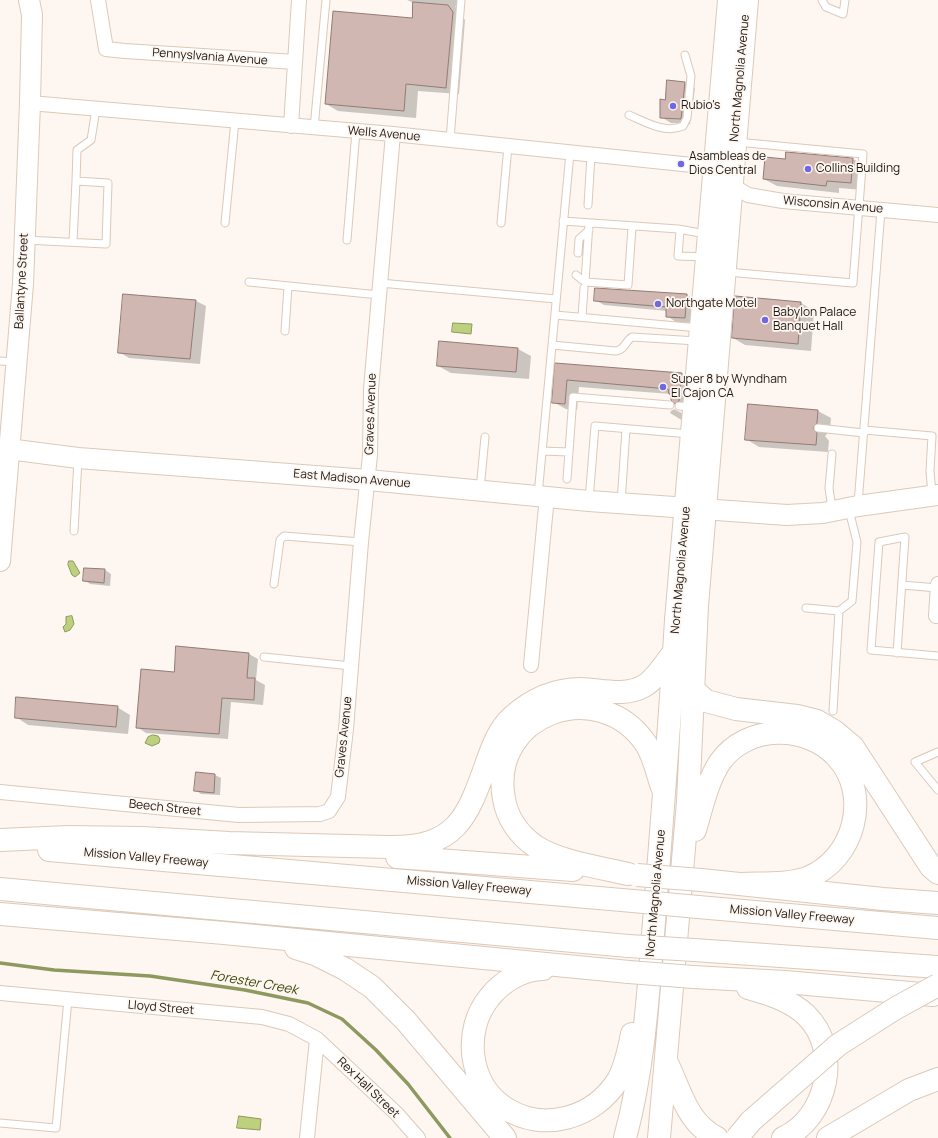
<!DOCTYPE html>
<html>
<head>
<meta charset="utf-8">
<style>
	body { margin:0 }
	canvas { display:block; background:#fef6f0 }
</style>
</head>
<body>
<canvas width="938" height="1138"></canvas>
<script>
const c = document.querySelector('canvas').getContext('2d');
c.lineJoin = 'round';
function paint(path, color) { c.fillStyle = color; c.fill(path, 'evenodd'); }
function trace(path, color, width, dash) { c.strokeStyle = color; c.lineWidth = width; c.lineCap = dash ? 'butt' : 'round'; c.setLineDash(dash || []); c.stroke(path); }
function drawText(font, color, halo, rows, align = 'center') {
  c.font = font + ' Manrope,sans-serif'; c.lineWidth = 3.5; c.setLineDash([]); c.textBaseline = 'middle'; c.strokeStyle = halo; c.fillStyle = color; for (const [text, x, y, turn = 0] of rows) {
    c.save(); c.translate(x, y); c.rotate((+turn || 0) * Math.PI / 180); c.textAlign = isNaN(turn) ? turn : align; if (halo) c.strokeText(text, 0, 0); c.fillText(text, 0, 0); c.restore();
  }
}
const water = new Path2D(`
	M453,323l19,1 -1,10 -19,-2z
	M69,561h4l7,12 -5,4 -3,-2 -4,-10z
	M72,616l2,8 -4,6 -5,2 -2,-5 3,-3v-7z
	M153,735l5,1 2,3 -1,4 -7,3 -7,-3 3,-6z
	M239,1116l22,3 -1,11 -23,-2z`);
paint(water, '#bdd07e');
trace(water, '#8d995e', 1);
paint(new Path2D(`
	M407,0h50l4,6h-6l10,14 -6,74 -41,-3 -2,27 -78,-7 -12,-7 87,-85 1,-16z
	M668,81l17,2 10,5 -5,36 -19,-1 -10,-6 5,-16z
	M787,153l66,6 13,7 -3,24 -24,-2v5l-62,-7 -13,-7 22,-19z
	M124,295l72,6 10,5 -6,58 -71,-6 -10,-6z
	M687,295l9,6 -2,22 -18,-1 -9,-6v-5l-63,-6 -9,-5z
	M736,298l65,5 13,8 -3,40 -66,-6 -12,-7z
	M518,349l13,7 -2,23 -78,-6 -13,-7z
	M556,364l126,10 12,7 -6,29 -13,-7 -4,-9 -92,-7 -2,23 -11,-1 -13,-7z
	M749,405l69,6 13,7 -1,13 -5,5 4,5 -1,11 -69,-5 -13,-8z
	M674,409l13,7 -4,5 -13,-8 1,-2z
	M85,569l20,1 6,4 -1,12 -20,-2 -6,-4z
	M249,654l9,5 -2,21 9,5 -2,20 -32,-3 -3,37 -82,-6 -9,-6 38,-54z
	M117,707l13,8 -2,19 -100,-9 -12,-8z
	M196,774l19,1 6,3 -1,17 -19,-1 -6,-4z`), '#0003');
trace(new Path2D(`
	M0,963l54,7 96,6 95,14 63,13 34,16 34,31 32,34 42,54`), '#8d995e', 3.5);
const building = new Path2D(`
	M413,2l35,3 5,7 -7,76 -40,-4 -2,27 -79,-7 8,-93 79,7z
	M667,80l18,2 -4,37 -21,-1v-19l5,1z
	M786,152l67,6 -2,25 -24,-2 -1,5 -63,-7 2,-22 20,2z
	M595,288l92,6 -2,24 -19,-1v-10l-72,-6z
	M123,294l73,6 -6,59 -72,-6z
	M735,296l66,6 -3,42 -66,-6z
	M439,341l79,7 -2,24 -79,-6z
	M555,363l127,10 -3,28 -4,3 -4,-4v-5l-2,-1 -1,-5 -101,-9 -2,24 -13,-1z
	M748,404l70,6 -1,13 -4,5 4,5 -1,12 -71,-5z
	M84,568l21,1 -1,14 -21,-2z
	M176,646l73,7 -2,25h8l-1,22 -32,-2 -3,36 -83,-6 5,-59 33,3z
	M16,697l102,9 -2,21 -101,-9z
	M196,772l19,2 -1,19 -20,-2z`);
paint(building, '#d0b7b1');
trace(building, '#937b75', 1);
const lane = new Path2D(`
	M822,0l4,7 17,7 2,-14
	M629,115c16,7 36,19 54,11l4,-8 4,-42 -6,-21
	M314,128l12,-128
	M450,140l11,-140
	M588,205l3,-50
	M563,221l115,8 28,5
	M225,223l10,-102
	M501,223l7,-77
	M680,230l-2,26 27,1
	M25,240l81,4 2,-61 -32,-2 1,-31 14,-10 5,-31
	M347,240l9,-109
	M73,242l3,-61
	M578,253l1,-14 10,-9
	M727,272l126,11 10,-129 -126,-12
	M576,275l9,7 43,3 4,-58
	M249,282l130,13
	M585,282l4,-59
	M380,283l176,16
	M555,315l144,13
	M582,317l2,-29
	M285,331l3,-45
	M552,345l64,6c9,-1 9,-10 16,-14l65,4
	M0,361l14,1
	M679,406l13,1
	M818,428l46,5
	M864,430l68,6 -2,35 2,23
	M542,451l27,1
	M567,479l6,-82 97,8
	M480,490l5,-53
	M538,495l32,-342
	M589,500l6,-74 95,8
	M621,503l5,-74
	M858,504l23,-294
	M832,509l-3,-21 3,-34
	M74,531l4,-71
	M274,584l6,-44 4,-4 77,6
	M902,585l36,3
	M806,608l33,3 13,-10 5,-59 -8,-32
	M897,653l8,-116 -26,5 -8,108 67,6
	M264,657l87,9
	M833,711l6,-100
	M938,752l-23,10 23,28
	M0,1123l56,5 12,-129`);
const street = new Path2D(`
	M98,0l8,49 19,2 170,11
	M30,103l363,31 309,32 46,29 35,6 155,14
	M291,126l8,-126
	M936,616l2,-32
	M531,665l16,-169
	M0,792l239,23 81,-1 9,-3 9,-14 8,-68 15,-187 9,-87 1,-66 22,-255
	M0,993l262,24 27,7 28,15 80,75 21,24
	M307,1138l10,-99`);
const secondary = new Path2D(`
	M0,448l78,10 290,22 221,21 198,14 36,-2 35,-7 80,-11
	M0,561l23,-277 7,-181 2,-88 -3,-15`);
const primary = new Path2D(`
	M705,509l42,-509
	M676,620l53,-620`);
const highway = new Path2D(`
	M693,689l13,12 30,8 61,7 20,5 17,10 19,16 78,120 7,6
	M695,830c7,-23 12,-48 25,-68 27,-38 87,-38 117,-5 35,38 17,103 -30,121 -20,7 -45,5 -66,6
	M0,840l68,-3 74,1 87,5 159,4c68,1 79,-28 99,-85 6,-17 12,-33 25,-45 19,-17 43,-28 69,-28 22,1 43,8 63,-3 12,-7 21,-23 30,-34
	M49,850l584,51
	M397,857l176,13
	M628,874c-30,-7 -68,-12 -93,-28 -16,-11 -28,-28 -31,-47 -16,-85 95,-125 142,-55 8,12 11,29 16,43
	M701,880l182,19 55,4
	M0,889l628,57
	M698,907l240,21
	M0,914l224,19 405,39
	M296,948l19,6 30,15 27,18 34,34 99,117
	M694,950l244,17
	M543,969c-20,0 -42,13 -54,29 -26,32 -21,86 16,110 39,25 89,10 113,-28 8,-14 11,-31 14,-46
	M693,977l92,5 148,13
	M748,988c21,6 42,12 58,27 36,35 22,103 -23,123
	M667,1063c14,28 19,59 50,75
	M625,1138c19,-70 23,-144 29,-216 8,-101 16,-201 22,-302
	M659,1138l29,-336 9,-196 8,-97
	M828,1138l81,-48 29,-11`);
trace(lane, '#dcc9b9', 9);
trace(street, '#dcc9b9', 16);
trace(secondary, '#dcc9b9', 22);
trace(primary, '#dcc9b9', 24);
trace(highway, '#dcc9b9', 24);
trace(lane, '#fff', 7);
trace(street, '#fff', 14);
trace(secondary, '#fff', 20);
trace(primary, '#fff', 22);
trace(highway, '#fff', 22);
const highwayBridge = new Path2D(`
	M637,875l64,5
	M633,901l65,6
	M628,946l66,4
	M629,972l64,5
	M737,1138l14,-17 87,-76 58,-37 42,-23`);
trace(highwayBridge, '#dcc9b9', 24, []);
trace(highwayBridge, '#fff', 22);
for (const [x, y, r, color] of [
	[673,106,4,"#6f68e2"],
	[681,164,4,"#6f68e2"],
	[808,169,4,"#6f68e2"],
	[658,304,4,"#6f68e2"],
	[765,320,4,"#6f68e2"],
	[663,387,4,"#6f68e2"]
]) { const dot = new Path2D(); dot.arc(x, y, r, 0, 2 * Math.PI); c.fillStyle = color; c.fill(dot); trace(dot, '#fef6f0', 1.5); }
drawText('12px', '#1e1812', '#fef6f0', [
	["Pennyslvania Avenue",210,57,4],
	["North Magnolia Avenue",740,78,-85],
	["Wells Avenue",384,134,5],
	["Wisconsin Avenue",833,205,5],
	["Ballantyne Street",22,281,-87],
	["Graves Avenue",371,414,-88],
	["East Madison Avenue",352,479,5],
	["North Magnolia Avenue",681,570,-85],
	["Graves Avenue",344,737,-84],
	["Beech Street",165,808,6],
	["Mission Valley Freeway",146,858,5],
	["Mission Valley Freeway",469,886,5],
	["North Magnolia Avenue",656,893,-85],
	["Mission Valley Freeway",792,915,5],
	["Lloyd Street",161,1008,5],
	["Rex Hall Street",368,1088,44]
]);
drawText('12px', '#1e1812', '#fef6f0', [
	["Rubio's",681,106],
	["Asambleas de",689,157],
	["Dios Central",689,171],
	["Collins Building",816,169],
	["Northgate Motel",666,304],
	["Babylon Palace",773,313],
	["Banquet Hall",773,327],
	["Super 8 by Wyndham",671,380],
	["El Cajon CA",671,394]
], 'left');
drawText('italic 13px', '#3b4607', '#fef6f0', [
	["Forester Creek",254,983,10]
]);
</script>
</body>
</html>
